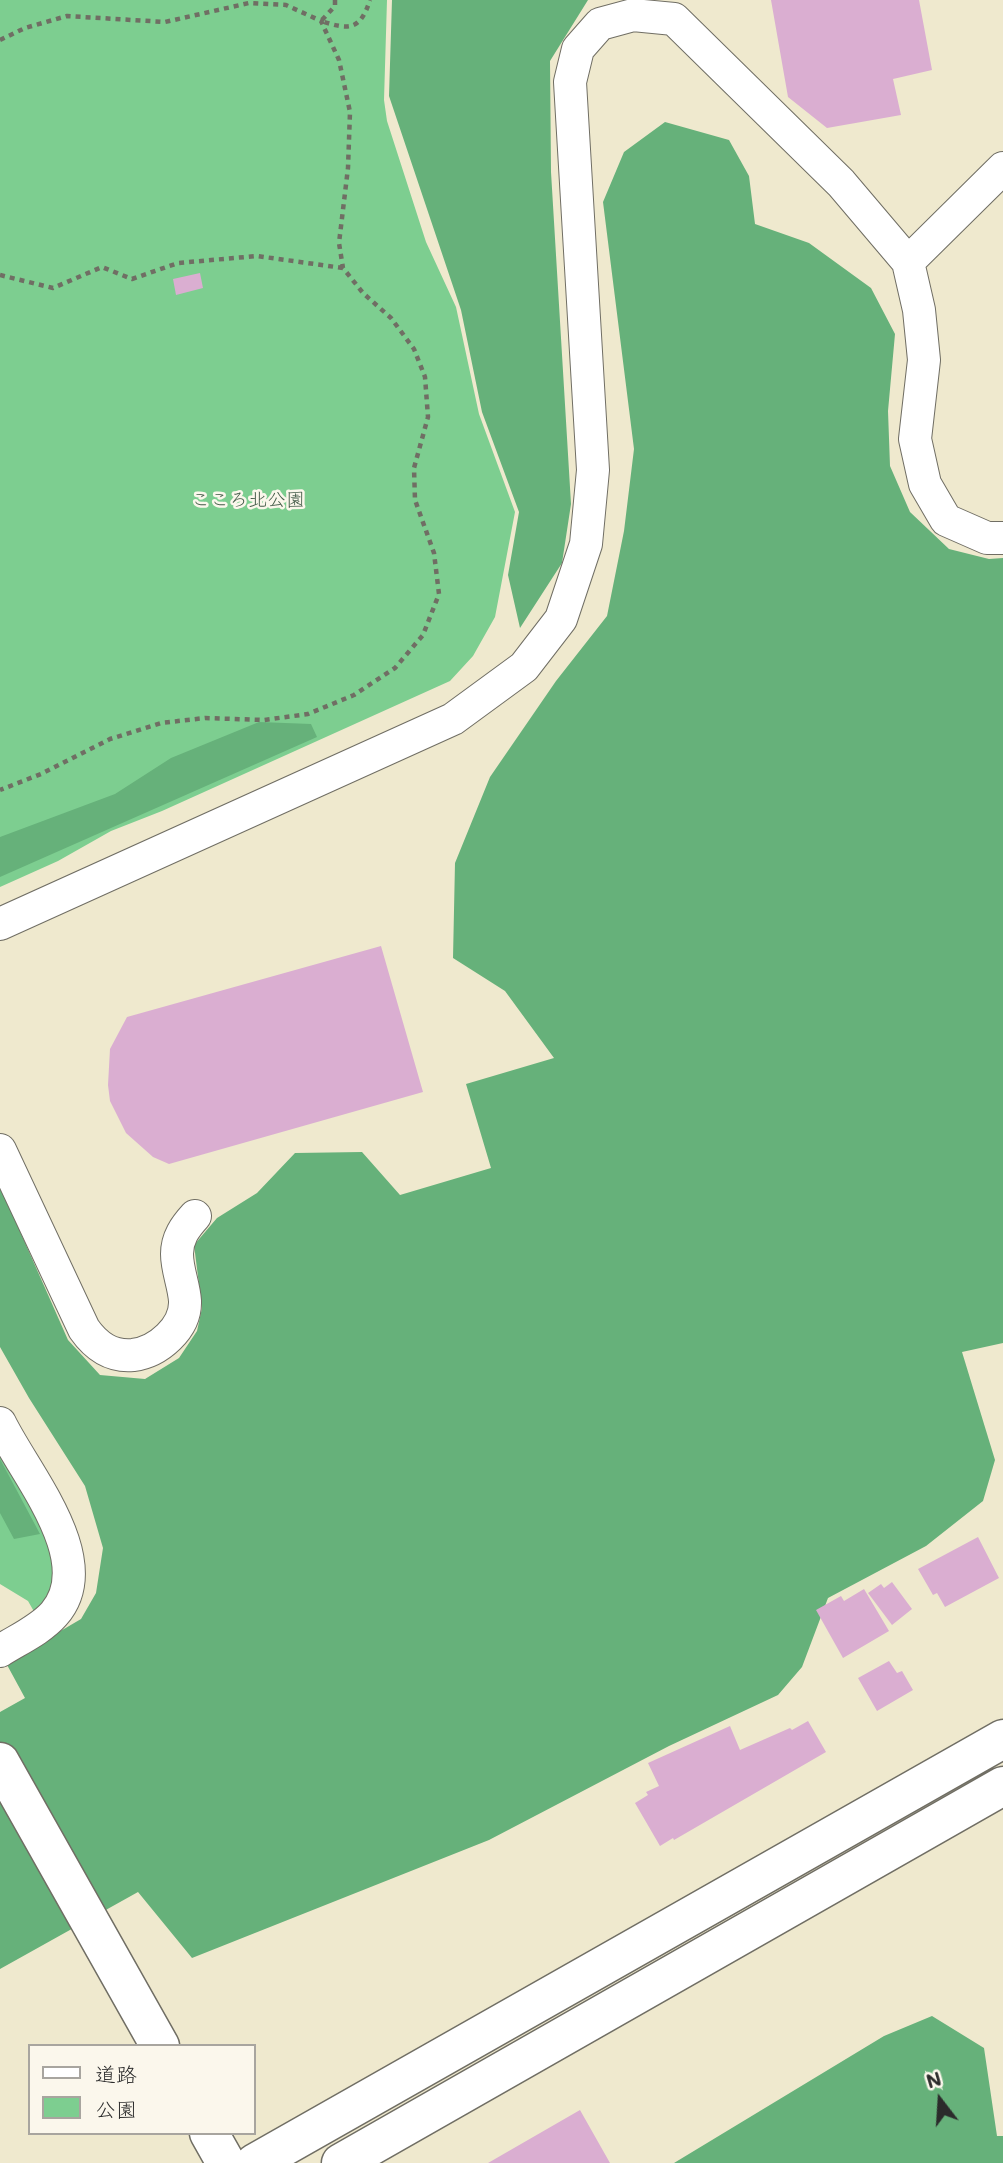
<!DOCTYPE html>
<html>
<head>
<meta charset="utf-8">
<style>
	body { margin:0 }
	#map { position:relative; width:1003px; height:2163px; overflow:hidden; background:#efe9ce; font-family:Mali,"Klee One",sans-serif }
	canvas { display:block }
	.legend { position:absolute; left:28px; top:2044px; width:228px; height:91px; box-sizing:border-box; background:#fbf7ec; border:2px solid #a8a59f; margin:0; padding:9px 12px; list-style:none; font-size:21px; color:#2b2b2b }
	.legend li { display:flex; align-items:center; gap:14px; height:35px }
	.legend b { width:35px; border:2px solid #a8a59f }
	.north { position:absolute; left:905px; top:2065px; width:70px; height:70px; -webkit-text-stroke:5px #fbf7ec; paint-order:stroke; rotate:343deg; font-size:19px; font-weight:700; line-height:28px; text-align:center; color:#2b2b2b }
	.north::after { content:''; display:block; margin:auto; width:24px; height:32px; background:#2b2b2b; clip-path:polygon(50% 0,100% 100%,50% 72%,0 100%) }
</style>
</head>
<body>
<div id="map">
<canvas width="1003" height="2163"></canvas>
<ul class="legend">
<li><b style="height:9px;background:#fff"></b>道路</li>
<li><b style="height:19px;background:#7dce90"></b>公園</li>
</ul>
<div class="north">N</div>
</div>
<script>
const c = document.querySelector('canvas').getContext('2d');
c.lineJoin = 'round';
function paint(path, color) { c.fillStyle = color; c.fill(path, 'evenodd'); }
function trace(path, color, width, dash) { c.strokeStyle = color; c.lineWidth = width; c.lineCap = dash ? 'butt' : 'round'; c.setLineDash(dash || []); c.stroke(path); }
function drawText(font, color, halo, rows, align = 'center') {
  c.font = font + ' Mali,"Klee One",sans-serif'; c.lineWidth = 5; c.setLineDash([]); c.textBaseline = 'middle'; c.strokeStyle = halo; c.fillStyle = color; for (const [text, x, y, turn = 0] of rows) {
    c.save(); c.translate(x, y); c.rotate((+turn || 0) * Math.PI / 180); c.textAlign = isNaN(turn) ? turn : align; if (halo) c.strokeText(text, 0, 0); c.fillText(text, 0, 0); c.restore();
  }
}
paint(new Path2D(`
	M0,0h387l-3,100 3,21 39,121 30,65 23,107 36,98 -20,105 -22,39 -23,25 -288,130 -51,20 -53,30 -58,26z
	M0,1449l56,102v37l-20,27 -8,-14 -28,-17z`), '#7dce90');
paint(new Path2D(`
	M392,0h196l-38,61 1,111 20,332 -9,59 -42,65 -12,-53 11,-63 -37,-100 -21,-102 -72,-214z
	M665,122l64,18 20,36 6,48 54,19 62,45 24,46 -7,77 2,55 20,46 39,37 40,10 14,-1v785l-41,9 33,108 -12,41 -57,45 -98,52 -26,69 -24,28 -109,51 -180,94 -297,118 -54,-66 -138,77v-257l25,-14 -19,-35 75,-44 15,-26 7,-45 -18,-62 -56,-88 -29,-51v-161l68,154 32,35 45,4 34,-21 18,-27 5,-23 -8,-63 23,-27 40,-25 38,-40 67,-1 38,43 91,-27 -25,-84 88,-26 -49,-67 -52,-33 2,-95 35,-86 66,-96 51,-65 17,-85 10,-82 -31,-247 21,-50z
	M259,722l52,2 6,13 -317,140v-40l115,-43 56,-36z
	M0,1459l40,75 -26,5 -14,-26z
	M932,2016l52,32 13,88h6v27h-329l210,-127z`), '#66b17a');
paint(new Path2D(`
	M771,0h148l13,70 -39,9 8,36 -74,13 -39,-31z
	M200,273l3,15 -27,7 -3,-16z
	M381,946l42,146 -254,72 -16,-7 -27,-24 -16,-32 -2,-16 2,-36 17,-32z
	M978,1537l21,41 -54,29 -8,-14 -4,2 -15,-26z
	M892,1582l20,27 -20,16 -24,-32 13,-9 3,4z
	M864,1589l25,42 -46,27 -27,-48 25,-14 3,5z
	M889,1661l8,12 5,-2 11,19 -36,21 -19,-33z
	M808,1721l18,31 -152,88 -1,-2 -13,8 -25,-43 13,-8 -2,-3 13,-6 -11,-23 82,-37 10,24 50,-22 2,2z
	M580,2110l30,53h-122z`), '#daaed1');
const minor = new Path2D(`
	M908,262l95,-94
	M0,924l453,-205 71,-52 37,-48 25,-75 7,-74 -23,-388 8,-33 22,-25 33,-9 41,4 167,164 67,79 11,48 5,50 -9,79 10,45 21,36 41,18h16
	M0,1150l84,179c12,17 27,28 49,26 25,-3 53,-27 52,-54 -1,-16 -8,-31 -8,-47 0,-16 8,-27 18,-38
	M0,1423c24,50 101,138 54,191 -14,16 -37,26 -54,37`);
const tertiary = new Path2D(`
	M0,1762l160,284
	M209,2133l17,30
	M255,2163l748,-424
	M341,2163l662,-377`);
trace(minor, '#706e64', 34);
trace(tertiary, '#706e64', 41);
trace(new Path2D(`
	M335,0v6l-14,15c28,9 39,10 49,-21
	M0,40l25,-12 42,-12 98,6 84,-19 37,2 35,16 18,39 11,52 -2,56 -9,75 4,25 20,25 28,25 23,31 11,28 3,40 -14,51 1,32 19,53 5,41 -16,41 -28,33 -41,27 -46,19 -44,6 -59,-2 -44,5 -51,16 -69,35 -41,16
	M0,275l53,13 49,-21 30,12 46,-16 79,-7 86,12`), '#706e64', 4.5, [5, 5]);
trace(minor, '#fff', 32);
trace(tertiary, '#fff', 38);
drawText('19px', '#445c49', '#fbf7ec', [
	["こころ北公園",248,500]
]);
</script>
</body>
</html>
